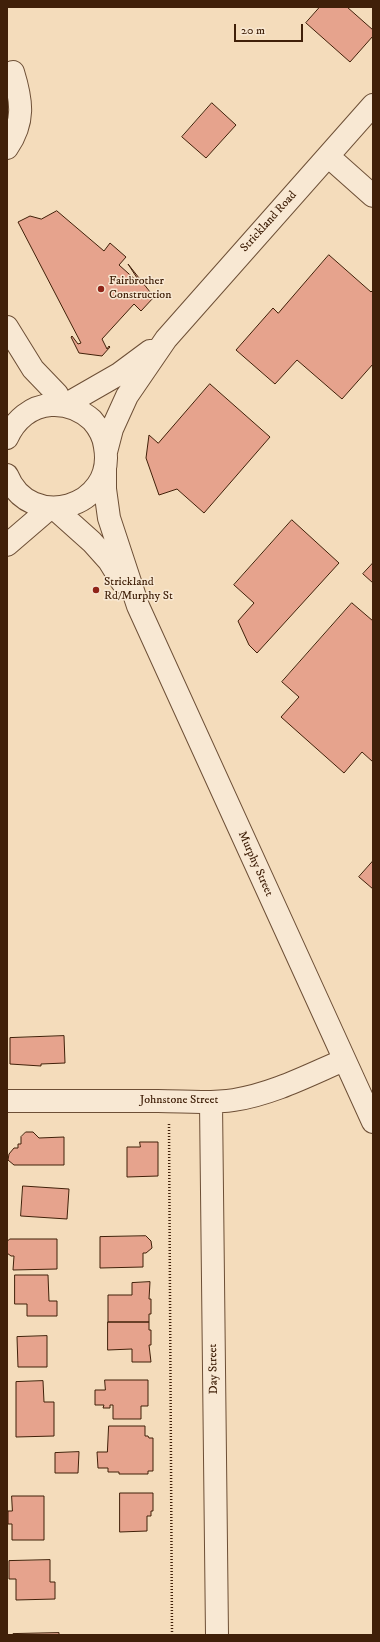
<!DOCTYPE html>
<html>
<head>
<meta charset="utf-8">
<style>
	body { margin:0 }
	#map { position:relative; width:380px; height:1642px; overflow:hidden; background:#f4dcbb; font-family:"IM FELL DW Pica",serif }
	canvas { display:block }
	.frame { position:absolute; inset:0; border:8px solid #402009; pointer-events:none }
	.scale { position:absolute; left:234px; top:24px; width:69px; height:18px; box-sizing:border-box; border:2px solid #402009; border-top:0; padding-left:5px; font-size:12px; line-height:14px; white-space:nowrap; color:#402009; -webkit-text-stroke:3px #f8e8d3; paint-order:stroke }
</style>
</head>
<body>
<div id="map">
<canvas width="380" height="1642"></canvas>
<div class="frame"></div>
<div class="scale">20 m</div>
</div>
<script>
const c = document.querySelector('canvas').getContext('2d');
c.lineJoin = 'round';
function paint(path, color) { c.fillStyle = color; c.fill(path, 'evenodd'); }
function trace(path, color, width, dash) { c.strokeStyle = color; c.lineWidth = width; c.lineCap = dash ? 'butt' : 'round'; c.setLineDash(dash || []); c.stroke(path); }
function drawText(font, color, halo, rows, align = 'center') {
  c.font = font + ' "IM FELL DW Pica",serif'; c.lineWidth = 3; c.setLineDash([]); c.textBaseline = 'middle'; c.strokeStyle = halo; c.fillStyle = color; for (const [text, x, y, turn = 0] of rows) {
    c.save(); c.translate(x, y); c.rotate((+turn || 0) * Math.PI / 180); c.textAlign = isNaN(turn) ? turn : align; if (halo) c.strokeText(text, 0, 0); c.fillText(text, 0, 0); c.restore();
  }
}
const building = new Path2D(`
	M320,7h27l26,23v6l-23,26 -44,-39z
	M212,103l24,22 -30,33 -24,-21z
	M57,211l47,40 6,-8 16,14 -7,8 19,17 1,-1 -11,-17 26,33 -13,14 -7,-7 -32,35 5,10 2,-3 1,1 -8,9 -23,-3 -8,-16 1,-1 6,8 3,-1 -63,-121 12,-6 11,3z
	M329,255l42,37 2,-2v74l-31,35 -45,-39 -22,24 -39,-34 37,-42 5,5z
	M210,384l60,53 -66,76 -27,-24 -18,6 -13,-37 3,-23 9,8z
	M292,520l47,43 -82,90 -8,-8 -11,-24 16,-18 -20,-18z
	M373,563v20l-10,-9z
	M352,603l21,18v141l-11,-10 -18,21 -63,-56 18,-20 -17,-15z
	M373,861v28l-14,-12z
	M64,1036l1,27 -24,1v2l-31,-2v-26z
	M26,1132h7l6,6 25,-1v28h-50l-6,-5 1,-6 5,-6h4v-4h3v-7z
	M140,1142h18v34l-31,1v-30h13z
	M23,1186l46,3 -2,30 -46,-3z
	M146,1236l5,5 1,7 -6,5h-3v14l-43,1v-31z
	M10,1239h47v30l-44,1 1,-14h-3l-4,-3v-11z
	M15,1275h33l1,26h8v15h-30v-12h-12z
	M150,1282l-1,17h2v15h-2v8h-41v-27h24v-12z
	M108,1322h41v8h2v15h-2l2,17h-19v-13l-24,1z
	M47,1336v31h-29l-1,-30z
	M105,1380h43v26h-7v13h-28v-14h-3v3h-7l1,-3h-9v-15h10z
	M43,1381l1,21h10v34l-38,1v-55z
	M109,1426h36v10h3l1,2h4v33h-5v3h-29v-2h-11v-4h-10l-1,-16h10z
	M79,1452l-1,21h-23v-20z
	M120,1493h33v18h-2v5h-4v15l-27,1z
	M12,1496h32v44h-32v-16h-4v-13h4z
	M50,1560v22h5v17l-39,1v-21h-7v-18z
	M59,1633v2h-46v-1z`);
paint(building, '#e6a38d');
trace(building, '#402009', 1);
const minor = new Path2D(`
	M7,148c18,-26 15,-47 6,-76
	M328,156l45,40
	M7,327l26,42 24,25 5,11
	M65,405l54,-31 31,-23
	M7,438c8,-18 24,-32 44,-33 15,-1 30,5 41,15 7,8 12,17 13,27 11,61 -75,85 -98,28
	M106,452l6,-23 15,-33 39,-57 207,-234
	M105,468v21l4,29 29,88 235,516
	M54,508l38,34 17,19 13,21
	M7,545l43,-37
	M7,1101c50,0 101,0 151,0 26,0 51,3 76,-1 39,-6 75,-25 110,-40
	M211,1103l6,532`);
trace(minor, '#6d4f36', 24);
trace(new Path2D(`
	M169,1124l3,511`), '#402009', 2.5, [1, 2]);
trace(minor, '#f8e8d3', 22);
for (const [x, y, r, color] of [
	[101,289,4,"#8f2418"],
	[96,590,4,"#8f2418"]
]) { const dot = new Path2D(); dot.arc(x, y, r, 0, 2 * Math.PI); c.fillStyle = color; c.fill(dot); trace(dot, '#f8e8d3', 1.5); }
drawText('12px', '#402009', '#f8e8d3', [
	["Strickland Road",269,222,-48],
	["Murphy Street",255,864,66],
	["Johnstone Street",179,1101],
	["Day Street",214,1369,-91]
]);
drawText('12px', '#402009', '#f8e8d3', [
	["Fairbrother",109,282],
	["Construction",109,296],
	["Strickland",104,583],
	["Rd/Murphy St",104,597]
], 'left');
</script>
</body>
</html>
